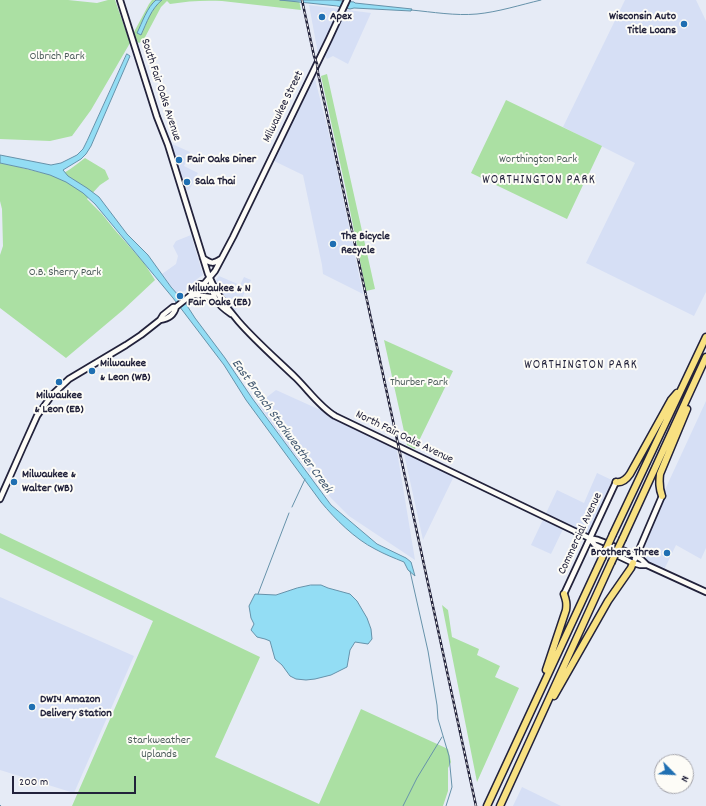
<!DOCTYPE html>
<html>
<head>
<meta charset="utf-8">
<style>
	body { margin:0 }
	#map { position:relative; width:706px; height:806px; overflow:hidden; background:#e6ebf6; font-family:Dekko,sans-serif }
	canvas { display:block }
	.north { position:absolute; left:654px; top:754px; width:40px; height:40px; box-sizing:border-box; background:#fdfcf7; border:1px solid #a5a5ac; border-radius:50%; rotate:114deg; font-size:11px; font-weight:700; line-height:16px; text-align:center; color:#22223b }
	.north::after { content:''; display:block; margin:auto; width:14px; height:18px; background:#1f6fb2; clip-path:polygon(50% 0,100% 100%,50% 72%,0 100%) }
	.scale { position:absolute; left:12px; top:776px; width:124px; height:18px; box-sizing:border-box; border:2px solid #22223b; border-top:0; padding-left:5px; font-size:12px; line-height:14px; white-space:nowrap; color:#22223b; -webkit-text-stroke:3px #fdfcf7; paint-order:stroke }
</style>
</head>
<body>
<div id="map">
<canvas width="706" height="806"></canvas>
<div class="north">N</div>
<div class="scale">200 m</div>
</div>
<script>
const c = document.querySelector('canvas').getContext('2d');
c.lineJoin = 'round';
function paint(path, color) { c.fillStyle = color; c.fill(path, 'evenodd'); }
function trace(path, color, width, dash) { c.strokeStyle = color; c.lineWidth = width; c.lineCap = dash ? 'butt' : 'round'; c.setLineDash(dash || []); c.stroke(path); }
function drawText(font, color, halo, rows, align = 'center') {
  c.font = font + ' Dekko,sans-serif'; c.lineWidth = 4; c.setLineDash([]); c.textBaseline = 'middle'; c.strokeStyle = halo; c.fillStyle = color; for (const [text, x, y, turn = 0] of rows) {
    c.save(); c.translate(x, y); c.rotate((+turn || 0) * Math.PI / 180); c.textAlign = isNaN(turn) ? turn : align; if (halo) c.strokeText(text, 0, 0); c.fillText(text, 0, 0); c.restore();
  }
}
paint(new Path2D(`
	M625,0h71l10,21v271l-12,24 -108,-53 49,-100 -72,-36z
	M309,5l62,8 -23,51 -15,-8 -6,3 -4,-6 -4,6z
	M313,71l19,75 31,148 -40,-20 -1,-9 -19,-90 -33,-16z
	M170,143l20,9 -6,14 14,7 -9,17h-2l-2,-2z
	M191,235l12,40 -6,4 -11,11 -9,5 -15,-21 14,-10 2,-8 -5,-10 3,-5z
	M219,276l21,9 4,-8 7,3 -16,32 -9,-11 -8,-16 -2,-5z
	M276,390l42,19 4,-4 10,9 64,31 19,115 -66,-44 -18,-18 -39,-47 -34,-47z
	M706,401v147l-5,11 -25,-14 -13,27 -27,-16 27,-62z
	M403,449l52,25 -32,66z
	M597,473l19,9 -27,56 -25,-11 -13,27 -20,-9 26,-55 27,13z
	M0,597l134,59 -60,137 -74,-23z
	M522,787l39,19h-48z`), '#d6dff5');
paint(new Path2D(`
	M0,0h68l29,3 11,-3h7l15,43 -39,67 -19,26 -22,5 -50,-2z
	M152,0h147l2,10 -79,-9c-17,-1 -35,0 -52,3l-3,-3 -6,6 -18,34 -4,2 -3,-2 -2,-9 15,-28z
	M327,74l48,215 -9,2 -20,-101 -25,-114z
	M506,100l96,46 -17,36v1l-2,2 -16,34 -44,-21 -52,-25z
	M85,158l20,12 4,9 -9,6 -13,14 15,15 12,15 30,34 11,17 -32,30 -57,48 -66,-50v-53l3,-9 -1,-37 -2,-8v-38c13,1 52,15 61,11 8,-3 17,-11 24,-16z
	M384,340l69,31 -38,78 -8,-4z
	M0,533l260,124 -45,100 104,47 42,-95 87,40 3,13 -3,6v23l-5,15h-371l81,-185 -153,-73z
	M442,605l6,5 4,27 27,12 -2,6 23,11 -5,11 24,11 -42,94z`), '#abe0a3');
const water = new Path2D(`
	M156,0h6c-11,9 -15,22 -21,35l-4,-2c5,-10 10,-26 19,-33z
	M280,0h53l21,2 1,1 57,6 -1,2 -57,-3 -4,1 -13,-3z
	M127,54l3,2 -39,90 -5,8 -5,5 -18,11 5,6 19,12 12,9 28,37 21,21 23,32 15,17 9,14 30,40 27,40 79,107 46,39 29,14 5,4 4,14 -7,-6 -4,-8c-10,-4 -20,-8 -29,-13 -20,-10 -40,-30 -54,-47l-75,-102 -22,-35 -51,-67 -78,-94 -12,-11 -17,-11 -16,-7 -22,-6 -28,-6v-8l51,10 10,-2 16,-8 6,-6 4,-8z
	M311,585h10l7,3 22,6 7,7 10,17 4,11 1,10 -4,5 -13,-2 -5,8 -3,17 -16,8 -16,4 -9,1 -10,-1 -6,-3 -8,-11 -7,-6 -5,-18 -5,-2 -8,-2 -6,-7 3,-6 -3,-6 -2,-12 6,-12 21,1 21,-7z`);
paint(water, '#93ddf4');
trace(water, '#6692aa', 1);
trace(new Path2D(`
	M411,10c22,2 44,6 66,4 21,-2 43,-9 64,-14
	M292,507l13,-28
	M410,571l18,80 9,54 1,14 11,37 3,31 -6,19
	M258,594l31,-81
	M0,805l1,1
	M403,806l14,-28 25,-41`), '#6692aa', 1);
const secondary = new Path2D(`
	M120,0l37,117 11,28 40,129c17,42 56,73 88,104 13,13 24,29 39,38l254,122 9,2 8,3 30,13 6,4 5,5 59,27
	M203,258c8,6 10,6 18,1
	M211,283c2,16 7,22 20,31
	M191,295h4l7,-6 2,-5 11,-13 18,-34 96,-198 18,-39
	M195,295l15,2 4,1
	M160,320c8,-1 14,-5 16,-13
	M0,499l23,-52 14,-31 15,-21 17,-16 57,-34 15,-10 19,-15 3,-5 10,-8h3l15,-12 1,-4 8,-7h4
	M589,538l6,7 38,18 7,2h7
	M635,559l27,-63
	M564,594l52,-112`);
const highway = new Path2D(`
	M616,482c6,1 10,-2 14,-8l41,-74 6,-7
	M662,496c-3,-8 -3,-13 -2,-22l27,-65
	M613,534l93,-197
	M623,538l83,-181
	M546,670l20,-60c1,-7 0,-10 -2,-16
	M554,696l54,-95 23,-33 2,-5
	M487,806l115,-248
	M500,806l111,-243`);
trace(secondary, '#22223b', 8);
trace(highway, '#22223b', 9);
trace(secondary, '#fdfcf7', 4.5);
trace(highway, '#f8e181', 6);
const rail = new Path2D(`
	M302,0l12,56 3,8 1,9 158,733`);
trace(rail, '#22223b', 2.5);
trace(rail, '#fdfcf7', 1, [3]);
const highwayBridge = new Path2D(`
	M602,558l11,-24
	M611,563l12,-25`);
trace(highwayBridge, '#22223b', 9, []);
trace(highwayBridge, '#f8e181', 6);
for (const [x, y, r, color] of [
	[322,17,4,"#1f6fb2"],
	[684,24,4,"#1f6fb2"],
	[179,160,4,"#1f6fb2"],
	[187,182,4,"#1f6fb2"],
	[333,244,4,"#1f6fb2"],
	[180,296,4,"#1f6fb2"],
	[92,371,4,"#1f6fb2"],
	[59,382,4,"#1f6fb2"],
	[14,482,4,"#1f6fb2"],
	[667,553,4,"#1f6fb2"],
	[32,707,4,"#1f6fb2"]
]) { const dot = new Path2D(); dot.arc(x, y, r, 0, 2 * Math.PI); c.fillStyle = color; c.fill(dot); trace(dot, '#fdfcf7', 1.5); }
drawText('bold 12px', '#22223b', '#fdfcf7', [
	["Apex",330,17],
	["Wisconsin Auto",676,17,"right"],
	["Title Loans",676,31,"right"],
	["Fair Oaks Diner",187,160],
	["Sala Thai",195,182],
	["The Bicycle",341,237],
	["Recycle",341,251],
	["Milwaukee & N",188,289],
	["Fair Oaks (EB)",188,303],
	["Milwaukee",100,364],
	["& Leon (WB)",100,378],
	["Milwaukee",59,396,"center"],
	["& Leon (EB)",59,410,"center"],
	["Milwaukee &",22,475],
	["Walter (WB)",22,489],
	["Brothers Three",659,553,"right"],
	["DWI4 Amazon",40,700],
	["Delivery Station",40,714]
], 'left');
drawText('12px', '#4b5b5a', '#fdfcf7', [
	["Olbrich Park",57,57],
	["Worthington Park",538,160],
	["O.B. Sherry Park",65,273],
	["Thurber Park",419,383],
	["Starkweather",159,741],
	["Uplands",159,755]
]);
drawText('12px', '#22223b', '#fdfcf7', [
	["South Fair Oaks Avenue",160,90,72],
	["Milwaukee Street",284,107,-64],
	["North Fair Oaks Avenue",404,438,26],
	["Commercial Avenue",581,534,-65]
]);
c.letterSpacing = '1px';
drawText('13px', '#22223b', '#fdfcf7', [
	["WORTHINGTON PARK",539,181],
	["WORTHINGTON PARK",581,366]
]);
c.letterSpacing = '0px';
drawText('italic 13px', '#445a72', '#fdfcf7', [
	["East Branch Starkweather Creek",281,427,54]
]);
</script>
</body>
</html>
